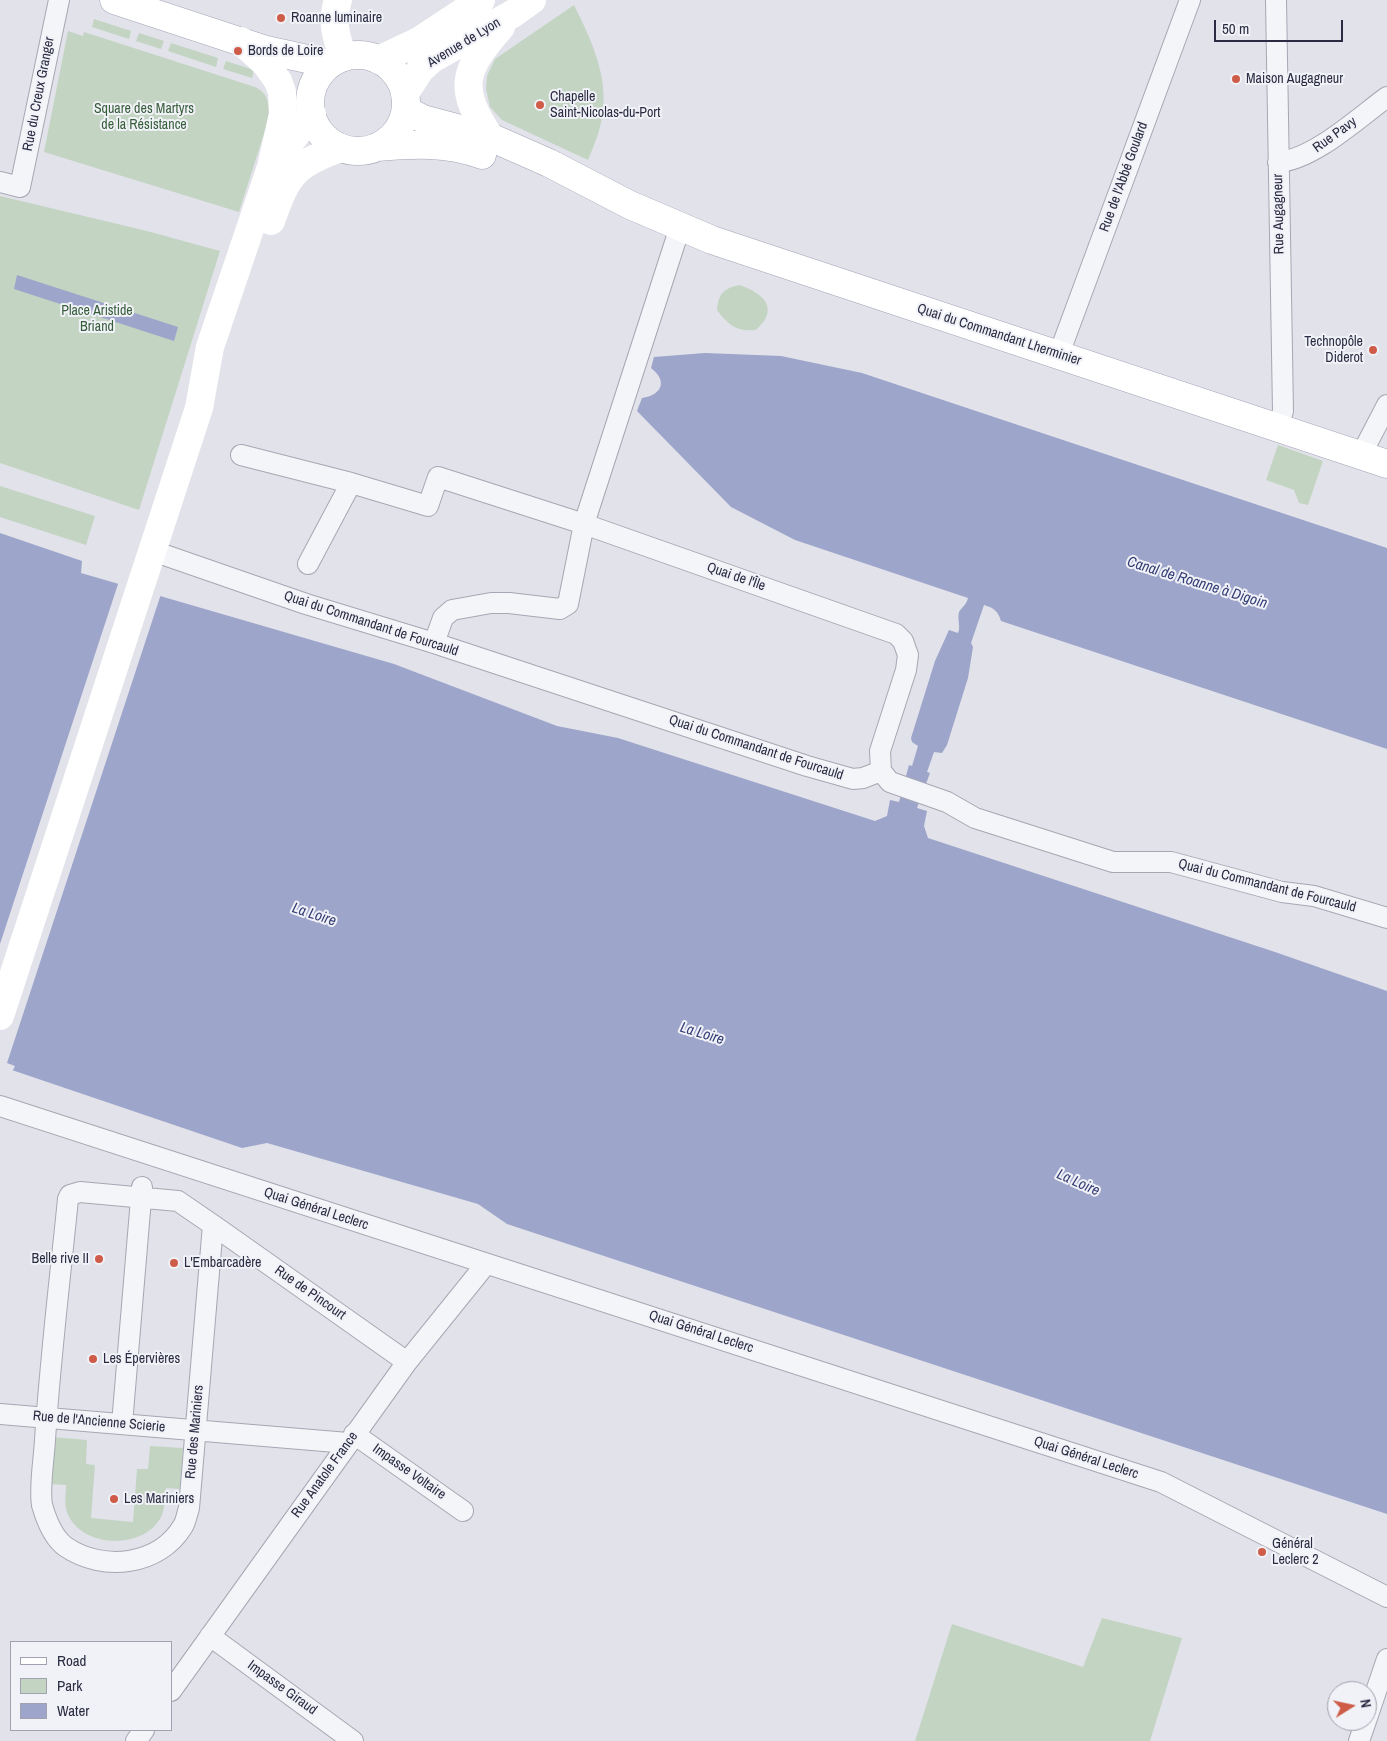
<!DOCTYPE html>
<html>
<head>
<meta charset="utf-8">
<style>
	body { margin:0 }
	#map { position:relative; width:1387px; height:1741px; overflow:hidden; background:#e2e2ea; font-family:"Archivo Narrow",sans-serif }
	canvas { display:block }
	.legend { position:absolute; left:10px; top:1641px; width:162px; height:90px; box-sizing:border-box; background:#f1f2f7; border:1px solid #a1a2af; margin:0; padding:6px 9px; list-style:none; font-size:15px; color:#2a2b42 }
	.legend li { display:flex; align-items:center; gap:10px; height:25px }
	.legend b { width:25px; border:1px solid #a1a2af }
	.north { position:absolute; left:1327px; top:1681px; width:50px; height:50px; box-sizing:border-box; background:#f1f2f7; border:1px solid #a1a2af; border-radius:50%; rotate:80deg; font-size:14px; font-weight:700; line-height:20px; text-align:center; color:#2a2b42 }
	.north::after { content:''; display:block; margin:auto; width:18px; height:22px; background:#ce5c48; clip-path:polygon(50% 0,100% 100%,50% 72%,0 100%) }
	.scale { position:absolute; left:1214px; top:20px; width:129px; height:22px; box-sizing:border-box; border:2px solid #2a2b42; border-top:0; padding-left:6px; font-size:15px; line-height:18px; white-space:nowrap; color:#2a2b42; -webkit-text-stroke:4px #f1f2f7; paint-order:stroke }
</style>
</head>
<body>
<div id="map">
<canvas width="1387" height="1741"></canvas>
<ul class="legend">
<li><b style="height:6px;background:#fff"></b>Road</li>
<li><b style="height:14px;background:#c3d4c3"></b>Park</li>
<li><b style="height:14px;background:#9da5ca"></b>Water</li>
</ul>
<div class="north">N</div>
<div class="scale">50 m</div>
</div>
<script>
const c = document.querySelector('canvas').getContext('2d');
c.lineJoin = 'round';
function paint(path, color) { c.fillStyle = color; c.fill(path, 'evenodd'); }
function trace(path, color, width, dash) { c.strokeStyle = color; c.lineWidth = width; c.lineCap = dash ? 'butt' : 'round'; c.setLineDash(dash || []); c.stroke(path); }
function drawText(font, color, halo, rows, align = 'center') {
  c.font = font + ' "Archivo Narrow",sans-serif'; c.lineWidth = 4; c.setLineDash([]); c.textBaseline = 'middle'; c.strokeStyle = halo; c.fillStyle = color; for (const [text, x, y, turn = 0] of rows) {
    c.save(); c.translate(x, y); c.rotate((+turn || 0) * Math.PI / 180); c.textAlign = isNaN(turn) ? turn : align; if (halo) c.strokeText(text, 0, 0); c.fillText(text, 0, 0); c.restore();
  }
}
paint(new Path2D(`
	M574,5c19,38 38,79 26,122 -3,12 -8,23 -12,33l-86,-40 -12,-13 -4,-18 1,-13 8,-17z
	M94,19l37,12 -2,8 -37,-12z
	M68,31l15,5 1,-4 171,55c14,7 14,16 14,31l-30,94 -195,-60z
	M139,33l25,8 -3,8 -25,-8z
	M171,43l47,15 -2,9 -48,-16z
	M226,61l28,9 -2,8 -29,-9z
	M0,196l147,35 73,20 -81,259 -139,-47z
	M739,285c25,8 41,24 17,45 -19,2 -28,-5 -39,-20 2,-17 6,-21 22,-25z
	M1278,445l45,16 -15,44 -9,-2 -5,-13 -28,-10z
	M0,486l95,30 -9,29 -86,-28z
	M52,1437l35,3 -1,24 9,1 -4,53 42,4 4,-53h11l2,-23 33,2 -3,41 -14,-1c-1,9 -1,19 -4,27 -16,36 -82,34 -95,-3 -3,-8 -1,-18 -1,-27l-17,-1z
	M1102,1618l80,20 -32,103h-235l37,-117 131,43z`), '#c3d4c3');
paint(new Path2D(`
	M17,275l161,52 -4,14 -160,-52z
	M705,353l76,3 81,17 525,175v201l-386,-128c-3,-10 -7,-13 -17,-16l-13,38 2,4 -5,31 -21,67 -5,8 -8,-1 -7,20 3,1 -13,35 10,3 -3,15 4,12 347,114 112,39v523l-880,-290 -29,-20 -211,-61 -25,5 -242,-82v-533l82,28 -1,12 313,91 163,62 61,12 257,83 12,-5 3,-16 9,2 10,-37 3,1 6,-20 -6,-4 -1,-4 24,-77 14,-31 9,3c3,-7 -1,-13 1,-21 3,-5 8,-8 9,-14l-173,-58 -64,-33 -94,-96 5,-13c20,-3 26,-17 9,-30l3,-11z`), '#9da5ca');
paint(new Path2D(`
	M119,581l42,13 -154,469 8,3 -3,6 -12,-4v-124z`), '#e2e2ea');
const street = new Path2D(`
	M1276,0l7,411 -5,17
	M1278,162c35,-2 80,-44 109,-65
	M0,182l20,5 39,-187
	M1059,354l131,-354
	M241,455l110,28
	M1361,455l26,-50
	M153,551l153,53 128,39 373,123 46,13 10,-1 18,-7
	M308,564l43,-81 77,23 10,-29 146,47 312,110 7,7 5,14 -2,15 -26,81 1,20 9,11 57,20 28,16 138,44h58l111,30 32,4 73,22
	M434,643l9,-25 9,-8 39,-7h18l51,6 8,-5 16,-80 96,-297
	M0,1106l1161,376 226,115
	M80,1192l98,9 35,24 -24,283c-2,6 -3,13 -6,18 -24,40 -80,46 -117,21 -13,-9 -20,-28 -24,-42 -3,-17 2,-46 3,-65 5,-80 15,-161 23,-241l2,-4z
	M213,1225l194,137
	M0,1414l348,29
	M122,1424l20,-237
	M354,1434l109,77
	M210,1636l143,105
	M171,1691l236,-329 79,-98
	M1367,1718l20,-59
	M136,1741l8,-11
	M1359,1741l7,-20`);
const primary = new Path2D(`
	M114,0l152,50 64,14
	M310 103a48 48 0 1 1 96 0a48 48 0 1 1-96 0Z
	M406,110l17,9 67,18 59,26 81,42 82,35 675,224
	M377,147c37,-3 70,-5 105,8`);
trace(street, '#a7a7b4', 22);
trace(primary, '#a1a3b6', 29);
trace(street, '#f4f5f8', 20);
trace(new Path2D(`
	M338,0c-7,21 -2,37 5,57
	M379,60l40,-19 62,-41
	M405,93l15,-23 12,-11 82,-46 18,-13
	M490,137c-33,-49 -27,-67 11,-110
	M276,160l36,-46
	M271,221c16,-46 23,-57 70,-73
	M0,1016l199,-608 11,-61 61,-180 12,-53 -1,-22 -4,-11 -12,-17 -25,-23`), '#fff', 28);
trace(primary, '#fff', 28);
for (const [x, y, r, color] of [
	[281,18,5,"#ce5c48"],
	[238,51,5,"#ce5c48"],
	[1236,79,5,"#ce5c48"],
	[540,105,5,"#ce5c48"],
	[1373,350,5,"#ce5c48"],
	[99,1259,5,"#ce5c48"],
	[174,1263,5,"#ce5c48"],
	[93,1359,5,"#ce5c48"],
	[114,1499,5,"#ce5c48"],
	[1262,1552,5,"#ce5c48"]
]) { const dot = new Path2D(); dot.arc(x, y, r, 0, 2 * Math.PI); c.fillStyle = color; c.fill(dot); trace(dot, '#f1f2f7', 2); }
drawText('14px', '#2a2b42', '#f1f2f7', [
	["Roanne luminaire",291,18],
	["Bords de Loire",248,51],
	["Maison Augagneur",1246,79],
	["Chapelle",550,97],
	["Saint-Nicolas-du-Port",550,113],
	["Technopôle",1363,342,"right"],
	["Diderot",1363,358,"right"],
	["Belle rive II",89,1259,"right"],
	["L'Embarcadère",184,1263],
	["Les Épervières",103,1359],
	["Les Mariniers",124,1499],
	["Général",1272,1544],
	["Leclerc 2",1272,1560]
], 'left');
drawText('14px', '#2a2b42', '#f1f2f7', [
	["Avenue de Lyon",464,43,-31],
	["Rue du Creux Granger",39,94,-79],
	["Rue Pavy",1335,135,-36],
	["Rue de l'Abbé Goulard",1124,177,-70],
	["Rue Augagneur",1279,214,-91],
	["Quai du Commandant Lherminier",999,335,18],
	["Quai de l'Île",736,577,19],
	["Quai du Commandant de Fourcauld",371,624,18],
	["Quai du Commandant de Fourcauld",756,748,18],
	["Quai du Commandant de Fourcauld",1267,886,14],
	["Quai Général Leclerc",316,1209,18],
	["Rue de Pincourt",310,1293,35],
	["Quai Général Leclerc",701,1332,18],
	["Rue de l'Ancienne Scierie",99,1422,5],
	["Rue des Mariniers",195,1432,-85],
	["Quai Général Leclerc",1086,1458,18],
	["Impasse Voltaire",409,1472,35],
	["Rue Anatole France",325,1475,-54],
	["Impasse Giraud",282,1688,36]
]);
drawText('14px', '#375e3b', '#f1f2f7', [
	["Square des Martyrs",144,109],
	["de la Résistance",144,125],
	["Place Aristide",97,311],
	["Briand",97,327]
]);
drawText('italic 15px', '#343e76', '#f1f2f7', [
	["Canal de Roanne à Digoin",1197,583,17],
	["La Loire",314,915,18],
	["La Loire",702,1034,17],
	["La Loire",1078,1183,24]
]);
</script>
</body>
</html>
